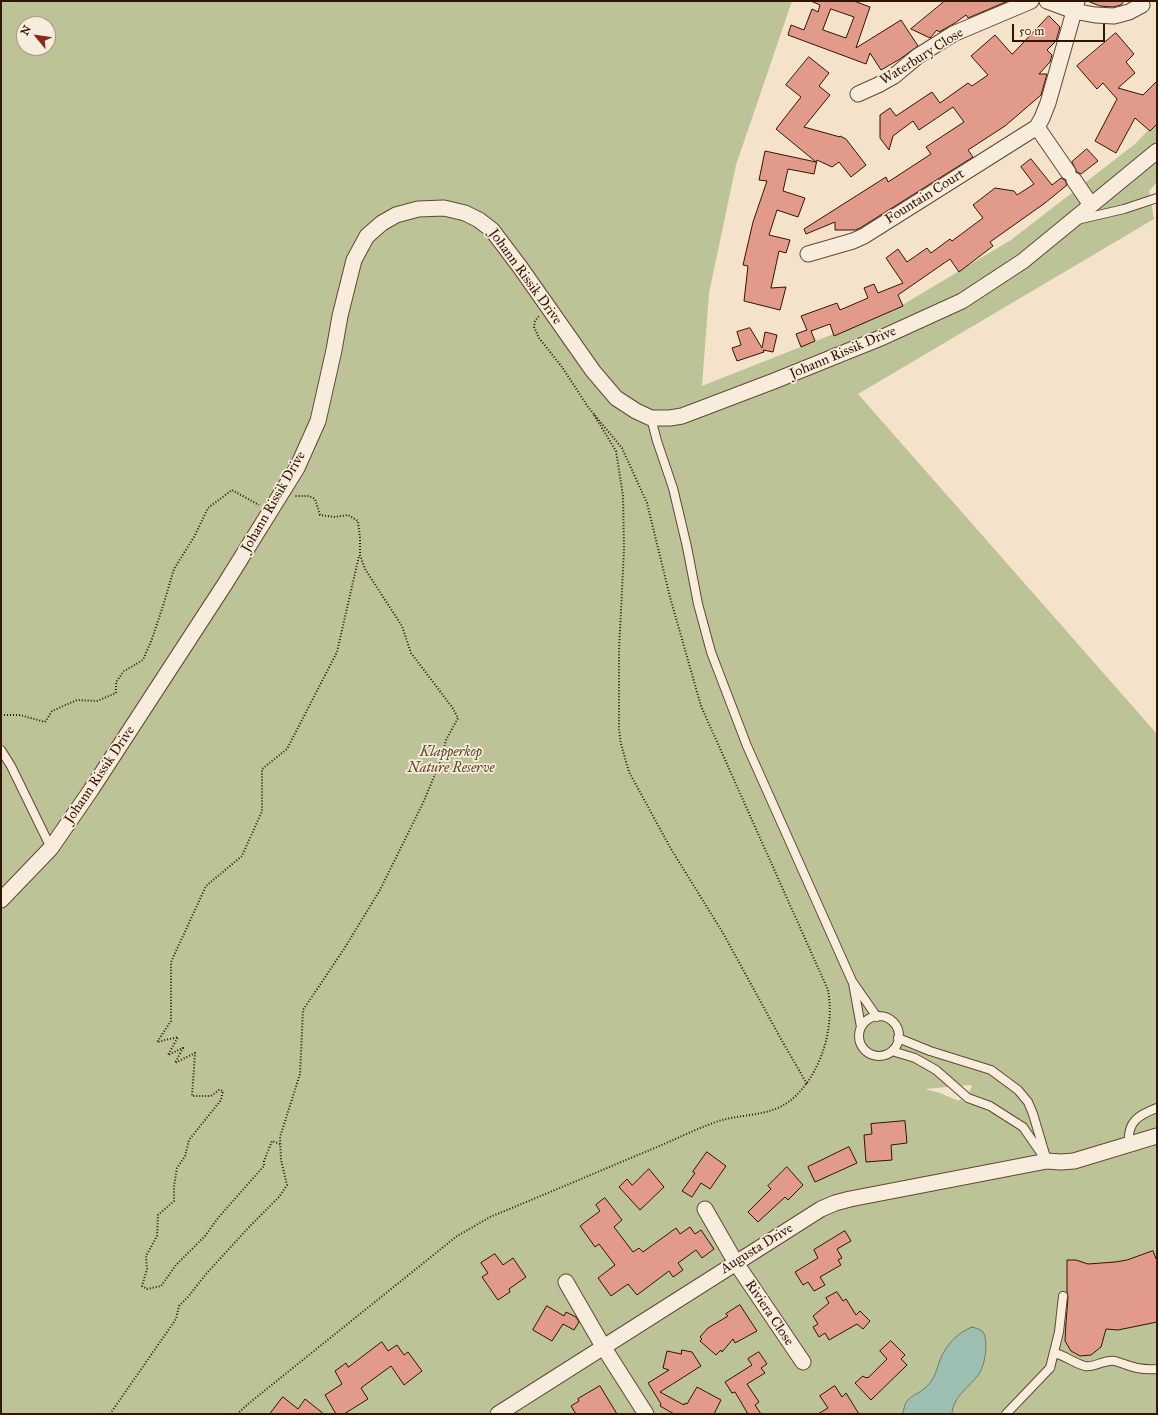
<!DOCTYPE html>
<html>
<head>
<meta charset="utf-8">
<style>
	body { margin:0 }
	#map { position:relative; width:1158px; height:1415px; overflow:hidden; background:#f4e2ca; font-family:"IM FELL Great Primer",serif }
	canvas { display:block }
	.frame { position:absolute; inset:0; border:2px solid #321500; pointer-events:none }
	.north { position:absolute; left:16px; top:16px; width:40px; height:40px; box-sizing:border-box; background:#f8ecdd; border:1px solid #a99685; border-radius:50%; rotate:299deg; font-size:11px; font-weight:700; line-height:16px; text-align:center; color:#321500 }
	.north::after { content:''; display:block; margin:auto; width:14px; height:18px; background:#8f2418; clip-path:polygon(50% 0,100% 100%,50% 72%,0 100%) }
	.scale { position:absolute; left:1012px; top:24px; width:93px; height:18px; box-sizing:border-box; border:2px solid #321500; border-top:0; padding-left:5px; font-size:12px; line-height:14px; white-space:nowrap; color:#321500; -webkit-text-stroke:3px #f8ecdd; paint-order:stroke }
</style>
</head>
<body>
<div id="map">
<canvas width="1158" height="1415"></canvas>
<div class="frame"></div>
<div class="north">N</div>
<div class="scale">50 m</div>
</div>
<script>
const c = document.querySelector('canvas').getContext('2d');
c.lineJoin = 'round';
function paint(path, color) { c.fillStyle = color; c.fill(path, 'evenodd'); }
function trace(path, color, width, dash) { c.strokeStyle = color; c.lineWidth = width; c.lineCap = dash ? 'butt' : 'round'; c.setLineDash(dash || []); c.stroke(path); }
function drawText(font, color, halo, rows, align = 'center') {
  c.font = font + ' "IM FELL Great Primer",serif'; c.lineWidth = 3.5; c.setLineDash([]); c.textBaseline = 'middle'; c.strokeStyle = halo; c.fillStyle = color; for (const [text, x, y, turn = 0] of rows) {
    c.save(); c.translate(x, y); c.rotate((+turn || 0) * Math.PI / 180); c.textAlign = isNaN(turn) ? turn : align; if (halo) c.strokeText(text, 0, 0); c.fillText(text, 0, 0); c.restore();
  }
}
paint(new Path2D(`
	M1,1h791l-56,164 -27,128 -7,93 192,-76 117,-70 124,-96 22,-23v61l-8,9 5,28 -296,175 299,340v680h-1156zM24,24h24v24h-24zM970,1085l2,1 -7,16 -5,-3 -1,2 -19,-8 -15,-4z`), '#bbc397');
const water = new Path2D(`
	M972,1327c4,1 8,2 11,5 6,8 2,34 -4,42 -9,13 -26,22 -27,40h-49c2,-21 15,-17 25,-29 7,-7 9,-17 12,-25 6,-15 17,-27 32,-33z`);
paint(water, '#9cbfb1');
trace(water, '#727b6a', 1);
const building = new Path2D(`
	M814,1h40l16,6 -14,41 45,-28 17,26 -18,13 -19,11 -11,-17 -4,11 -78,-29 3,-10 13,5 8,-21 6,3 2,-7 -7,-3zM831,9l23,8 -8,21 -23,-8z
	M945,1h63l-40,17 -2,-3 -11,8 -16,9 -2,-2 -7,8 -19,-9z
	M1088,1h36l-3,4 -8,2 -13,-1z
	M1049,16l11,11 -4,14 -9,9 5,5 -2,7 -11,12h8l-6,21 -36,31 -37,24 5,7 -113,71 -5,2h-20v-8l-29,12 -2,-5 82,-52 2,5 43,-28 -5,-7 38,-25 -11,-15 -34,23 -6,-9 -20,15 -4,14 -9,-12v-23l10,-7 6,8 36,-24 8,11 28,-20 4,3 16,-11 -17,-19 24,-21 17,19z
	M1116,33l18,21 -8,8 9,11 -17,15 25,7 14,-14v43l-7,7 -15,-13 -19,35 -21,-12 22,-42 -14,-16 -6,6 -20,-23z
	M809,57l20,16 -10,13 11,9 -26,32 36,10v-1l6,3 20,26 -15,12 -12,-15 -7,5 -15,-7 -3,14 -26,-5 -5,22 22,7 -7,19 -21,-7 -8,25 21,5 -4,13 -7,-2 -8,37 15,-1 -6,23 -36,-9 4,-35 -5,-1 10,-43 14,-41 -8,-1 6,-29 51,11 -40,-33 25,-32 -15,-12z
	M1087,149l11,12 -17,13 -4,-2 -5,-10z
	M1031,159l21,26 9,-7 4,2 2,5 -22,18 -55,39 3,4 -34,26 -9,-13 -52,36 5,11 -69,30 -4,-12 -19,7 4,10 -14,6 -5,-13 11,-4 -6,-14 36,-13 3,7 28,-12 -4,-10 10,-4 4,9 25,-10 -17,-25 12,-9 9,13 20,-14 4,5 19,-14 2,2 31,-23 -10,-13 22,-17 19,3 3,4 17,-11 -13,-17z
	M750,328l12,20 3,-16 12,3 -4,17 -10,-2 1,2 -27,9 -5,-13 9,-3 -4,-13z
	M905,1121l2,22 -16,2 1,15 -26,2 -2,-27 8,-1 -1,-10z
	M849,1147l8,16 -42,19 -7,-15z
	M707,1152l19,14 -16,23 -9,-6 -9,14 -10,-6 13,-18 -2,-1z
	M787,1167l16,18 -15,15 -3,-3 -27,25 -10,-10 23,-23 -3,-3z
	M649,1169l15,18 -24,23 -21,-23 8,-8 5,6z
	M605,1198l17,22 -8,7 19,25 6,-4 4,4 33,-24 4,6 10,-7 5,7 6,-4 13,19 -12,9 -6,-8 -18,13 5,7 -10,7 -4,-6 -32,24 -9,-11 -17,12 -13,-18 17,-13 -16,-21 -4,3 -15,-21 20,-15 -4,-6z
	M845,1231l6,10 -14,8 5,9 -4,2 3,5 -21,12 5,8 -11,6 -6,-9 -5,3 -8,-13 23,-14 -4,-8z
	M1153,1251l4,10v61l-39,8 -12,-1 -5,18 -10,8 -11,1 -9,-5 -6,-10 1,-18 2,-26 -1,-5v-32h9l12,4 27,-2 12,-2z
	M495,1254l8,11 10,-7 13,19 -17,12 1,3 -12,8 -16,-23 6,-4 -7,-10z
	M837,1292l6,9 3,-2 10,16 4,-4 10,10 -7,8 -6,-5 -28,16 -4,-7 -6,4 -6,-10 5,-3 -5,-8 16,-13 -3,-5z
	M740,1305l17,26 -22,12 -2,-4 -11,13 -1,-2 -5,5 -16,-14 2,-2 -2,-2 8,-9 20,-12 -2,-2z
	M547,1306l17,10 2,-4 10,5 3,5 -5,8 -11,-6 -11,17 -19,-11z
	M891,1341l14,14 -4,4 6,6 -36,35 -16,-17 8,-7 3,2 1,-1 1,1 19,-19 -7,-8z
	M382,1342l6,9 9,-6 7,10 4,-3 14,19 -18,14 -13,-19 -30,22 7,11 -24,15h-8l-11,-19 17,-11 -7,-13 11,-8 2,4z
	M682,1350l10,2 9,14 -41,26 24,13 1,-2 2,1 10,-17 24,13 -7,14h-40l-14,-8 1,-2 -13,-21 21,-13 -6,-2 4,-17 14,3z
	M759,1352l8,12 -6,4 4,5 -18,11 12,18 -4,3 6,9h-13l-13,-22 -3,1 -7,-11 27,-17 -4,-6z
	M600,1386l17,28h-41l-5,-8 8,-5 -1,-2z
	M835,1386l7,11 4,-4 13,21h-41l10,-6 -8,-12z
	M283,1397l15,12 7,-10 19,15h-54z`);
paint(building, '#e29b8b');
trace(building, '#321500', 1);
const service = new Path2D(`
	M1077,220l47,-11 33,-11
	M651,418l6,23 16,47 14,59 11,57 13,48 36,94 105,235 25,36
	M1,750l10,16 40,82
	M853,983l8,44
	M859 1036a20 20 0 1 1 40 0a20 20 0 1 1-40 0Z
	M898,1038l32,13 61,19 27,20 10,12 5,12 14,47
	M892,1051l23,7 21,12 32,28 22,8 33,21 20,29
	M1129,1144c-2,-22 9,-29 28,-36
	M1054,1353c11,2 19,10 31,13 10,2 19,-7 30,-5 3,1 6,2 9,3 10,4 22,6 33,5
	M1006,1414l44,-46 9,-36 4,-36`);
const minor = new Path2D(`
	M1047,1l27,10 21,4 19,1 15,-4 13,-7
	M858,94l20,-9 16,-9 24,-20 35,-22 78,-33
	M1037,127l31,45
	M1074,180l17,25
	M808,254l45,-13 11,-5 173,-109 5,-9 6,-15 29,-102
	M1,900l50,-52 40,-58 134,-206 72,-116 21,-47 16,-71 6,-34 14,-56 13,-24 15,-13 14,-8 22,-6 26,-1 21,5 14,7 13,10 28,37 73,104 23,27 20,13 15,7h19l12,-2 92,-35 109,-44 79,-36 61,-40 134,-110
	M705,1209l31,54 67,99
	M566,1282l38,66 42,66
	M498,1414l323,-205 14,-6 15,-4 197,-38 14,1 13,-1 83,-25`);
trace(service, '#624832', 10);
trace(minor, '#624832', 17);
trace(new Path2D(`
	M594,415l22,36 7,45 1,53 -5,102v79l2,14 8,28 42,77 52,84 58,106 26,45
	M1,715h19l25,7 7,-11 25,-11 20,1 19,-8v-11l8,-11 19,-11 9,-21 11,-33 11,-37 20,-32 14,-29 24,-18 27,15
	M280,1144l-8,-3 -8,20v5l-46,52 -13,18 -29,29 -15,21 -14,3 -5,-3 5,-17 -1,-13 11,-20 1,-21 16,-14v-15l3,-18 8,-12 4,-16 32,-40 2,-9 -4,-1 -8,6h-19l3,-43 -20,10 8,-15 -15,7 10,-18 -21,5 14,-21v-59l35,-76 36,-30 20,-45v-42l25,-20 50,-97 22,-96
	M110,1414l66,-95 3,-13 9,-9 18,-23 44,-48 29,-29 8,-12 -6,-25 -1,-23 20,-63 3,-64 41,-61 36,-59 43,-87 18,-43 5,-20 12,-22 -6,-11 -41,-54 -9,-27 -37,-57 -5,-14v-17l-2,-17 -10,-6 -13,2 -15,-2 -5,-16 -6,-3h-14
	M237,1414l11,-10 209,-168 33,-19c56,-23 112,-47 167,-70 19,-8 37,-17 56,-24 25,-10 56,-5 78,-23 30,-25 44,-72 37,-110l-127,-284 -31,-109 -23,-94 -25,-55 -34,-41 -26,-40 -23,-29 -5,-11 1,-6 4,-5`), '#321500', 2, [1, 2]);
trace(service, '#f8ecdd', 8);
trace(minor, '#f8ecdd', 15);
drawText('14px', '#321500', '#f8ecdd', [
	["Waterbury Close",922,57,-32],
	["Fountain Court",925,197,-32],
	["Johann Rissik Drive",525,277,54],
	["Johann Rissik Drive",843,353,-23],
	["Johann Rissik Drive",274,502,-60],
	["Johann Rissik Drive",100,775,-56],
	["Augusta Drive",757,1249,-32],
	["Riviera Close",769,1313,56]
]);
drawText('italic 14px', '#5b492d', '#f8ecdd', [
	["Klapperkop",451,753],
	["Nature Reserve",451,769]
]);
</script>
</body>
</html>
